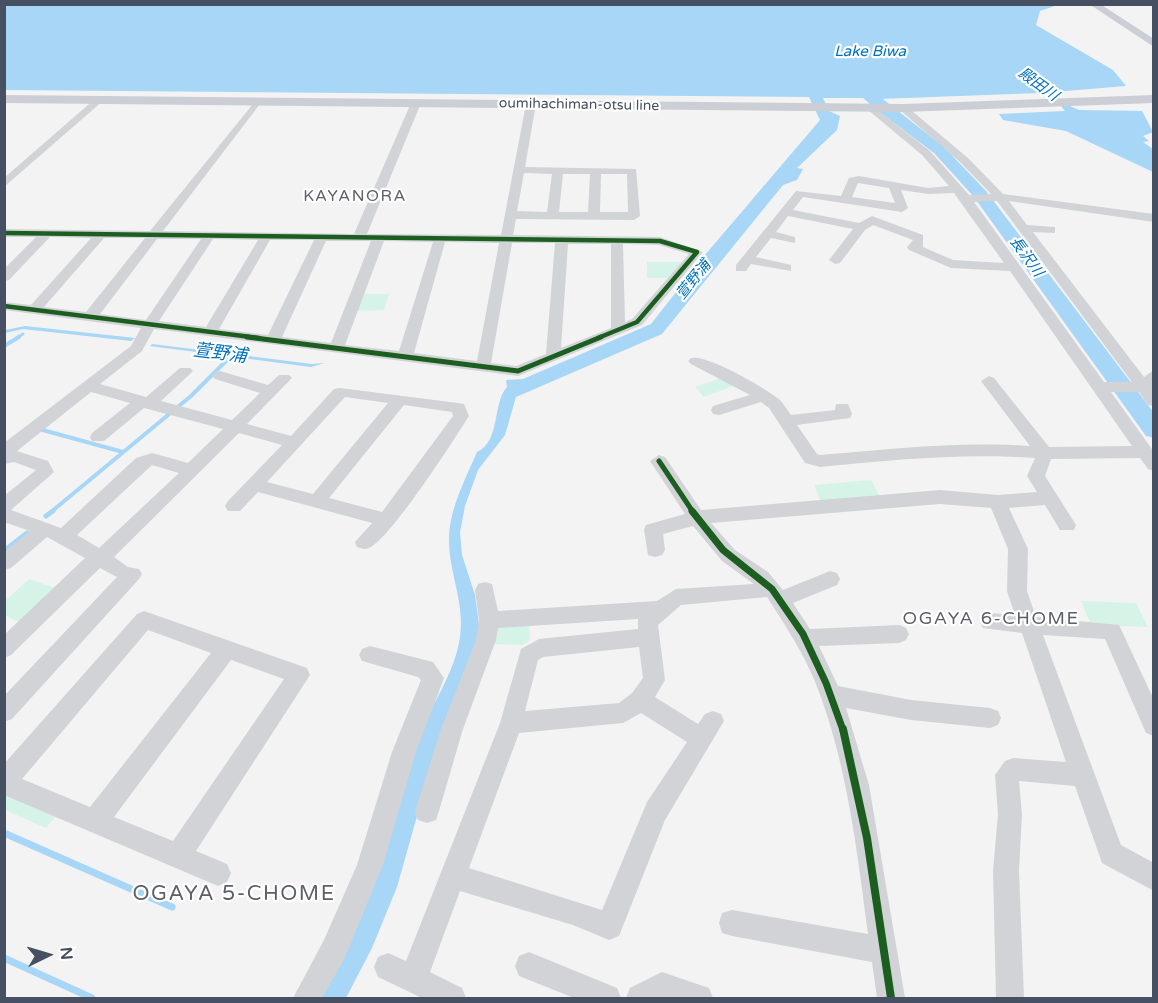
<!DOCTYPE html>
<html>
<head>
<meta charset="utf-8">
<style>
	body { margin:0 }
	#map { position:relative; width:1158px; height:1003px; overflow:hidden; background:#f3f3f3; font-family:"Varela Round",sans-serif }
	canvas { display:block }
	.frame { position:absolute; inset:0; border:6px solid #475062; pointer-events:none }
	.north { position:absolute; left:18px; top:925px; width:60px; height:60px; -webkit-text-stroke:4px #fff; paint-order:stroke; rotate:85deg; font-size:16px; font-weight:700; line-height:24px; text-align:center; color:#475062 }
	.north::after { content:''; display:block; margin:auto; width:21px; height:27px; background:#475062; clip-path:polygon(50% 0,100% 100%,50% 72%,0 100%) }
</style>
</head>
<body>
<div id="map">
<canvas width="1158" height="1003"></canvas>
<div class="frame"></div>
<div class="north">N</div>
</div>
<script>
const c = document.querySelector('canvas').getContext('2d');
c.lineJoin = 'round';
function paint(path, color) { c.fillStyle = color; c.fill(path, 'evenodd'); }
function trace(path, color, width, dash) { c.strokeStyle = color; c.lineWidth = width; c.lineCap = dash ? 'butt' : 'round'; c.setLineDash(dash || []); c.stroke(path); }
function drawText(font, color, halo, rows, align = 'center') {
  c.font = font + ' "Varela Round","Noto Sans JP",sans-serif'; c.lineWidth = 4.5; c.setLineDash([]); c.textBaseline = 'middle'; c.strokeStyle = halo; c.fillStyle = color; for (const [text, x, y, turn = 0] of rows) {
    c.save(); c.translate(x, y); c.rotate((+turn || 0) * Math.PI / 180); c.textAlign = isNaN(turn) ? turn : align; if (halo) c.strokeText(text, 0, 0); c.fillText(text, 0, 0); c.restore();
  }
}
paint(new Path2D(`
	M647,262h35l-12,16h-23z
	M362,294h27l-5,16 -28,1z
	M724,377l12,8 -32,12 -9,-10z
	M871,480l9,17 -59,5 -7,-17z
	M29,579l29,10 -35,35 -18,-9v-14z
	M1081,601l55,2 12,24 -57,-2z
	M529,621l1,20 -9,4 -30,-1 1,-18z
	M5,790l53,23 -12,15 -41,-18z`), '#d5f4e7');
paint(new Path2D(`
	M5,4l1053,1 -18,6 -4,14 77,45 13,16 -72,6 3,4 -17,-3 -162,6 7,5h-15l-7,-6h-40l6,13 11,5 -3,14 -40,38 6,1 -6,11 -14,5 -121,149 -146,63 -11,38 -27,35 -13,36 -5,26 2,23 13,40 4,29 -3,20 -44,119 -35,124 -25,61 -26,50h-25c44,-79 62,-171 95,-256 13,-34 39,-68 44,-105 5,-32 -10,-62 -11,-94 -1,-32 16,-63 28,-91 24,-11 15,-49 30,-65l-1,-7 17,-1 128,-55 54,-69 115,-135 -11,-23 -804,-7z
	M1061,106h9l9,4 63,1 11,21 -10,4 6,5 -6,1 10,7v23l-87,-41 -63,-11 -4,-6 66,-3z
	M25,326l110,12 -4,3 -108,-12 -18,4v-3z
	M152,344l160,20 13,-1 -14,4 -161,-21z`), '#a7d6f6');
trace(new Path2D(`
	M16,338l7,-4`), '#a7d6f6', 3);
trace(new Path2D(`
	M4,346l15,-9
	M39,429l84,23
	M51,512l140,-116 41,-41`), '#a7d6f6', 4);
trace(new Path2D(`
	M46,516l7,-5
	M4,551l23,-18`), '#a7d6f6', 5);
trace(new Path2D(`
	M4,833l168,74
	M4,958l88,40`), '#a7d6f6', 7);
paint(new Path2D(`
	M865,85l79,62 42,44 168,222v25l-8,-2 -172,-239 -40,-44 -61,-46 -15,-18z`), '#a7d6f6');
paint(new Path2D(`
	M96,98l8,2 -100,87v-9z
	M257,99l3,1v4l-97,127 191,3 57,-131 5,-3 5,3 -54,131 134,1 25,-131 5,-3 5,3 -11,63 111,2 4,47 -6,4 -118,-1 -3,16 147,2 43,15 -61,73 -124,51 -364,-47 -12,22 -42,33 46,13 34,-29h10l3,3 -3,3 -29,27 71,19 28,-27 -45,-14 -3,-3 3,-3 5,-2 48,14 11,-10h10l3,3 -3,3 -42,43 44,12 43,-47 6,-1 118,15 6,1 5,12c-17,27 -75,117 -98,131 -5,3 -9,2 -14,0l-2,-5 17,-19 -114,-31 -18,19h-12l-3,-5 3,-5 54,-56 -43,-12 -125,124 14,10 11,2 3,5 -3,5 -127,140 -8,3v-26l113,-119 -17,-9 -89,87 -7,3v-23l81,-77 -38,-21 -36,31 -7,2v-18l26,-21 -26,-9v-26l32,-26 -22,-8 -10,2v-21l127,-97 10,-18 -137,-18v-8l27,3 60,-67 -41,-1 -41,43 -5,1v-12l32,-32h-32v-8l146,2zM524,173l28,1 -5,38 -30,-1zM563,174h27l-2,38h-29zM601,174h26l1,38h-28zM104,238h41l-59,74 -42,-5zM157,239h44l-55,81 -46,-6zM213,239l45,1 -52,87 -47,-6zM270,240h44l-46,95 -49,-6zM326,241h45l-40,102 -49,-6zM384,241l49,1 -34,109 -54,-6zM445,242l54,1 -22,118 -63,-8zM512,243h43l-9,111 -30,12 -25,-3zM568,244h43v84l-50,20zM623,244l36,1 30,9 -57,65 -7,3zM91,392l39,11 -38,30 -2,4 2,4h12l40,-33 79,21 -35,34 -36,-10 -16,5 -75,70 -50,-18 43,-38 -6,-11 -31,-10zM345,397l43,6 -75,91 -46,-12zM404,405l48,7 1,4 -71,96 -53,-14zM152,465l27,8 -80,75 -22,-13z
	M870,104l60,47 39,44 22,-1 -31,-32 -60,-52v-4h6l62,52 35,36 151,20v8l-145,-21 18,24 28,2v6l-22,-1 111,145 10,-7v36l-6,-1 -9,-13h-28l43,60v19l-6,-2 -8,-11 -89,1 -6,17 31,49 -2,5h-14l-15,-25 -36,3 19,41 -1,42 9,26 83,8 35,75v36l-8,-3 -41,-94 -62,-4 78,210 33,18v28l-52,-28 -27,-77 -56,-5 3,33 -3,57 5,127h-28l-3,-127 5,-57 -3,-39 10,-14 8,-3 53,4 -44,-129 -39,-5 -3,-6 3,-6 7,-3 25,2 -8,-24 1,-42 -17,-41 -51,-4 -229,19 24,27 33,22 15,18 47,-19 7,2 3,6 -3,6 -44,18 17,26 89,-4 7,3 3,6 -3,6 -7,3 -80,3 19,40 73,14 79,8 8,3 3,7 -3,7 -8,3 -79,-8 -65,-12 23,77 36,213h-28l-5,-36 -140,-26 -10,-3 -3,-10 3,-10 10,-3 136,24c-11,-84 -21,-171 -52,-250 -13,-32 -31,-59 -49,-87l-86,8 -23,20 7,55 -10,17 43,27 7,-10 8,-3 8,3 3,7 -59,99 -46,116 -10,4 -36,-15 -113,-34 -30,81 32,16 4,10h-44l-44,-21 -4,-10 4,-10 10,-4 18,8 94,-238 21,-74 18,-10 99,-10v-10l-140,9 -2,12 -33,89 -24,82 -3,9 -9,3 -9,-3 -3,-9 26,-82 35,-89 3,-20 -4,-30 3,-6 7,-2 7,2 6,27 159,-10 19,-12 78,-5 -32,-23 -29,-35 -30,8 2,16 -3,5 -7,2 -7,-2 -4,-25 2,-5 39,-11 -35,-53 9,-6 6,2 36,53 239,-20 58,5 39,-3 -10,-16 8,-18c-72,-5 -143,2 -215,9l-15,-4 -36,-55 -8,-6 -42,13 -6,-1 -2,-4 2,-4 37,-11 -59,-31 -3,-3 3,-3c16,-4 75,30 89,42 4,4 7,10 11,15l44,-5 1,-6h12l4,10 -2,4 -53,7 20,29 3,1c70,-6 140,-14 210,-9l-49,-65 8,-5 5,2 55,69 83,-1 -122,-175 -59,-3 -42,-18 -2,-3 6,-7 -40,-15 -8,5 -25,33 -5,1 -6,-4 24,-31 -65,-13 -12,16 19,5v6l-24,-5 -15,19 35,8v6l-40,-7 -5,7h-10v-6l60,-74 45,5 8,-18 10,-2 69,12 21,-2 -27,-31 -55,-46 -2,-2zM858,183l31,5 6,15 -43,-6zM901,190l27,4 26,-1 50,70 -51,-3 -30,-13v-12l-51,-19 -13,7 -66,-13 10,-13 99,15 6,-4zM997,201l135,181h-28l-130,-180zM639,647l4,31 -11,15 -13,10 -94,8 13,-51 5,-3zM641,713l46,29 -40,60 -45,108 -133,-42 50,-135 104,-10z
	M144,611l163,57 3,7 -114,176 31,13 4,9 -4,9 -9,4 -214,-91v-31l133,-150zM148,630l63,23 -121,154 -68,-28zM231,660l53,19 -111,162 -59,-24z
	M370,646l63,16 11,16 -28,74 -33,113 -39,95 -22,38h-29l31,-58 33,-75 35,-113 29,-72 -3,-3 -56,-16 -3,-6 3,-6z
	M529,952l88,36 4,10h-47l-55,-22 -4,-10 4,-10z
	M662,972l47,16 4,10h-87l4,-10z`), '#d1d3d7');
paint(new Path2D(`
	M1089,4h11l54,35v8z
	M4,95l899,9 251,-9v8l-251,9 -899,-9z`), '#cbced4');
trace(new Path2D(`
	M4,233l656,8 37,11 -60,70 -39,16
	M4,306l255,32`), '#1b5e20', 4.5);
trace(new Path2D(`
	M247,337l271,34 83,-34
	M659,461l34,51`), '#1b5e20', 5);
trace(new Path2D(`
	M692,511l31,39 49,39 31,45 23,49 17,47`), '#1b5e20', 7);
trace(new Path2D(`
	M843,729l24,109 24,160`), '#1b5e20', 8);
drawText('14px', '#475062', '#fff', [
	["oumihachiman-otsu line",579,105,1]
]);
drawText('italic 15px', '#0071bc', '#fff', [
	["Lake Biwa",870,52],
	["殿田川",1038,85,36],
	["長沢川",1026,257,54],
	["萱野浦",694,280,-51]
]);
c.letterSpacing = '1.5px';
drawText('16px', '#5d6068', '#fff', [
	["KAYANORA",355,197]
]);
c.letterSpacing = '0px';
drawText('italic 18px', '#0071bc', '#fff', [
	["萱野浦",220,354,7]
]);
c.letterSpacing = '1.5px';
drawText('18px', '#5d6068', '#fff', [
	["OGAYA 6-CHOME",991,619]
]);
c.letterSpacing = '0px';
c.letterSpacing = '1.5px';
drawText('21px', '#5d6068', '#fff', [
	["OGAYA 5-CHOME",234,894]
]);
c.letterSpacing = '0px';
</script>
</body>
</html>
